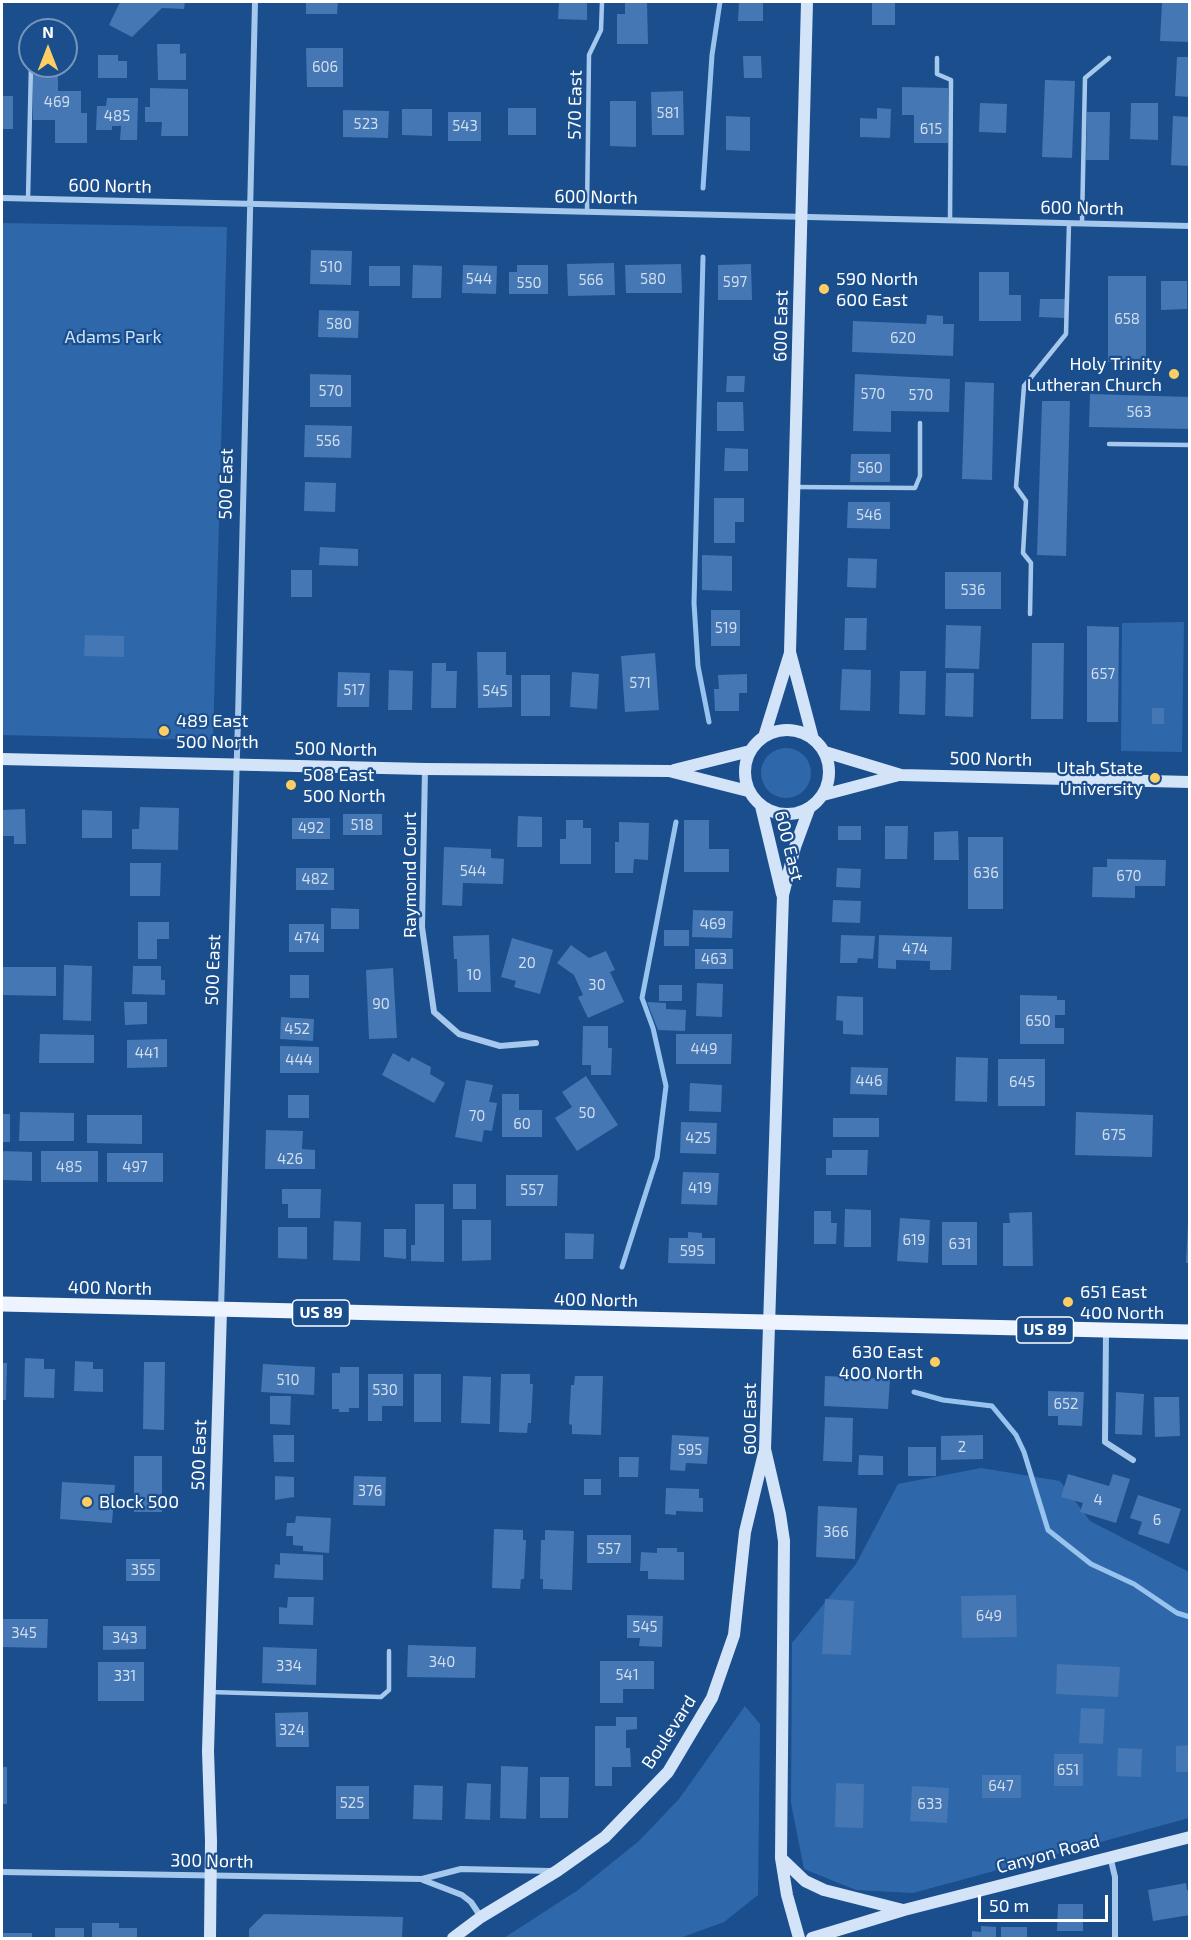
<!DOCTYPE html>
<html>
<head>
<meta charset="utf-8">
<style>
	body { margin:0 }
	#map { position:relative; width:1191px; height:1940px; overflow:hidden; background:#1b4e8c; font-family:"Exo 2",sans-serif }
	canvas { display:block }
	.frame { position:absolute; inset:0; border:3px solid #fff; pointer-events:none }
	.north { position:absolute; left:18px; top:18px; width:60px; height:60px; box-sizing:border-box; background:#1b4e8c; border:2px solid #7695ba; border-radius:50%; rotate:0deg; font-size:16px; font-weight:700; line-height:24px; text-align:center; color:#fff }
	.north::after { content:''; display:block; margin:auto; width:21px; height:27px; background:#fece63; clip-path:polygon(50% 0,100% 100%,50% 72%,0 100%) }
	.scale { position:absolute; left:978px; top:1895px; width:130px; height:27px; box-sizing:border-box; border:3px solid #fff; border-top:0; padding-left:8px; font-size:18px; line-height:21px; white-space:nowrap; color:#fff; -webkit-text-stroke:4px #1b4e8c; paint-order:stroke }
</style>
</head>
<body>
<div id="map">
<canvas width="1191" height="1940"></canvas>
<div class="frame"></div>
<div class="north">N</div>
<div class="scale">50 m</div>
</div>
<script>
const c = document.querySelector('canvas').getContext('2d');
c.lineJoin = 'round';
function paint(path, color) { c.fillStyle = color; c.fill(path, 'evenodd'); }
function trace(path, color, width, dash) { c.strokeStyle = color; c.lineWidth = width; c.lineCap = dash ? 'butt' : 'round'; c.setLineDash(dash || []); c.stroke(path); }
function drawText(font, color, halo, rows, align = 'center') {
  c.font = font + ' "Exo 2",sans-serif'; c.lineWidth = 4.5; c.setLineDash([]); c.textBaseline = 'middle'; c.strokeStyle = halo; c.fillStyle = color; for (const [text, x, y, turn = 0] of rows) {
    c.save(); c.translate(x, y); c.rotate((+turn || 0) * Math.PI / 180); c.textAlign = isNaN(turn) ? turn : align; if (halo) c.strokeText(text, 0, 0); c.fillText(text, 0, 0); c.restore();
  }
}
paint(new Path2D(`
	M2,223l225,4 -14,513 -211,-5z
	M1184,622l-2,130 -61,-1 1,-128z
	M761 773a25 25 0 1 1 50 0a25 25 0 1 1-50 0Z
	M981,1468l79,13 30,40 99,51v246l-276,75 -57,-3 -52,-21 -13,-66 1,-160 64,-79 42,-80z
	M745,1706l15,18 -2,171 -34,27 -44,16h-176l74,-48 61,-49 40,-42z`), '#2e68aa');
trace(new Path2D(`
	M703,188l9,-133 8,-53
	M703,257l-9,346 4,63 11,56
	M622,1267l35,-109 9,-72 -13,-58 -11,-30 34,-176
	M914,1392l29,8 49,6 24,29 8,17 24,78 43,34 43,20 43,29 13,4`), '#99c3ef', 5);
paint(new Path2D(`
	M123,2h62l-1,7 -22,-1 -30,29 -23,-12 10,-21z
	M306,2h32l-1,12h-31z
	M559,2h28v18l-29,-1z
	M625,2h22l1,42h-31v-30h8z
	M739,2h24v19h-25z
	M872,2h23v23h-23z
	M1162,2h28v40l-30,-1z
	M157,44h23v10l6,-1v27h-28z
	M306,48h37v39h-36z
	M98,55h20v6h9v17h-29z
	M743,56h18l1,22h-18z
	M1177,57h13v40l-15,-1z
	M33,69h25v22h23v22h6v30h-32v-23h-22z
	M1045,80l30,1 -3,77 -30,-1z
	M902,87l46,1v55h-34v-28h-12z
	M150,88l38,1v47h-27l1,-14h-17v-15h5z
	M683,91l1,44h-32l-1,-43z
	M2,96h11v33h-11z
	M107,98h31l-1,42h-17l1,-14h-9v4h-16l1,-24h9z
	M610,101h26v46l-26,-1z
	M980,103l27,1 -1,29 -27,-1z
	M1131,103h27v37l-28,-1z
	M508,108h28v27h-28z
	M877,108l14,1 -1,29 -30,-1v-19l17,1z
	M402,109h30v27l-30,-1z
	M343,110l46,1 -1,27 -45,-1z
	M448,112h33v29h-33z
	M1087,112h23l-1,48h-23z
	M726,116l24,1v34l-24,-1z
	M1173,116l17,1v49l-19,-1z
	M311,250l41,1 -1,34 -41,-1z
	M614,263l1,32 -47,1 -1,-32z
	M681,264l1,29h-56l-1,-28z
	M751,264l1,36h-34v-35z
	M413,265l29,1 -1,32h-29z
	M463,265l34,1 -1,28 -34,-1z
	M517,265h31v29h-39v-22h8z
	M369,266h31v20h-31z
	M979,272h30v23h12v26h-42z
	M1108,276h38v86h-38z
	M1161,281h26v28l-26,1z
	M1040,299h25v19l-26,-1z
	M319,310l40,1 -1,27 -40,-1z
	M927,315l16,1v8h11l-1,32 -101,-4 1,-31 73,3z
	M310,374l41,1v32h-41z
	M855,374l95,5 -1,33 -58,-1v21l-38,-1z
	M727,376h18l-1,16h-18z
	M965,382l29,1 -2,97 -30,-1z
	M1090,394l100,3v32l-101,-2z
	M1042,401h28l-4,155 -29,-1z
	M717,402h26l1,29h-27z
	M305,425l47,1 -1,32 -47,-1z
	M725,448l23,1v22h-24z
	M851,454h39v28h-40z
	M305,482l31,1 -1,29 -31,-1z
	M714,498h30v24h-9v21h-21z
	M848,502h42v27l-43,-1z
	M320,547l38,2v17l-39,-1z
	M702,555l30,1v35l-30,-1z
	M848,558l29,1 -1,29 -29,-1z
	M291,570h21v27h-21z
	M945,572h56v37h-56z
	M711,610h29v36h-29z
	M845,618h22l-1,32h-22z
	M946,625l35,1 -2,43 -34,-1z
	M1087,626l32,1 -1,95h-31z
	M85,635l39,1v21l-40,-1z
	M1032,643h32l-1,76h-32z
	M477,652h29v23h6v32l-34,1z
	M655,653l4,57 -34,2 -4,-56z
	M432,663h14v8h11l-1,37h-25z
	M842,669l29,1 -1,41 -30,-1z
	M389,670l24,1 -1,39h-24z
	M900,671h26l-1,44 -26,-1z
	M338,672l32,1 -1,34h-32z
	M572,672l27,2 -2,35 -27,-2z
	M946,673h28l-1,44 -28,-1z
	M747,674v19h-8v18h-24l-1,-22h5l-1,-14z
	M521,675h29v41h-29z
	M1152,708h12v16h-12z
	M140,807l39,1 -1,42 -46,-1v-20h7z
	M25,809l1,35h-12v-8h-12v-26z
	M82,810l30,1v27h-30z
	M343,814h39v21h-39z
	M518,816l24,1v30h-25z
	M292,818h38v21h-38z
	M566,820h17v8h8v36h-31v-25h6z
	M684,820h25v29h20v23h-45z
	M619,822l30,1 -1,37 -14,-1 -1,14h-18v-31h4z
	M838,826h23v14h-23z
	M885,826h23l-1,33h-22z
	M958,831l1,29h-25v-28z
	M968,837h35v72h-35z
	M444,847l47,2v9l13,1 -1,25 -40,-1 -1,23 -20,-1z
	M1107,859l59,1 -1,26h-30v12l-43,-1 1,-30h14z
	M130,863h31l-1,33h-30z
	M296,868h38v22h-38z
	M837,868l24,1 -1,19 -24,-1z
	M833,900l28,1 -1,22 -28,-1z
	M331,908l28,1v20h-28z
	M693,910l40,1 -1,27 -40,-1z
	M138,922h31v17h-12v20h-19z
	M289,924h35v28h-35z
	M664,930h25v16h-25z
	M489,935l2,57h-33l-1,-33h-3l-1,-23z
	M841,935l34,1 -2,23 -15,-1 -1,5h-17z
	M879,935l73,2 -1,33h-21v-9l-34,-1v9l-18,-1z
	M512,938l41,12 -13,44 -26,-7 2,-6 -15,-4z
	M571,945l18,13 17,-7 9,19 -5,2 14,30 -36,16 -10,-21 5,-2 -9,-20 -17,-12z
	M695,949h38v20h-38z
	M64,965l28,1 -1,55 -28,-1z
	M133,966h28v14h4v15l-33,-1z
	M2,967h54v29l-54,-1z
	M393,968l4,70 -28,1 -3,-69z
	M290,975h19v23h-19z
	M697,983l26,1 -1,33 -26,-1z
	M659,985h23v16h-23z
	M1020,995l37,1v4h8v15h-10v13h9v16h-44z
	M837,996l26,1v38l-20,-1v-13l-7,-1z
	M124,1002h23v22l-22,1z
	M647,1002l19,1v6l20,1 -1,21 -27,-1z
	M281,1017l33,2 -1,22 -33,-2z
	M583,1026h25v22h4l-1,27h-20v-10h-9z
	M40,1034l54,1v28h-55z
	M676,1034h56l-1,30h-55z
	M167,1039v28l-40,1v-28z
	M280,1046l39,1v26h-39z
	M393,1053l16,9 3,-5 19,10 -1,7 15,9 -11,20 -52,-28z
	M956,1057l32,1 -1,44 -32,-1z
	M998,1059h47v47h-47z
	M851,1067l37,1 -1,27 -37,-1z
	M586,1076l32,49 -41,26 -22,-33 17,-11 -10,-15z
	M466,1080l27,5 -4,17 8,1 -5,28 -8,-1 -2,12 -27,-5z
	M690,1083l32,2 -1,27 -32,-1z
	M502,1094h17v16h23v27h-40z
	M288,1095h21v23h-21z
	M20,1112l54,1v28h-55z
	M1076,1112l77,3 -1,42 -77,-2z
	M2,1114h8v28h-8z
	M87,1115h55v29l-55,-1z
	M833,1118h46v19h-46z
	M681,1122l36,1 -1,31 -36,-1z
	M266,1130l37,1 -1,18 13,1v19h-50z
	M832,1150h36l-1,25h-41v-17h6z
	M2,1151l30,1v29l-30,-1z
	M41,1151h57v31h-57z
	M107,1153h56v29h-56z
	M683,1172l36,1 -2,32 -36,-1z
	M506,1175h52l-1,31h-51z
	M453,1184h23v25h-23z
	M282,1189h39l-1,29h-32v-14h-6z
	M415,1204h29v58l-33,-1v-16h4z
	M845,1209l26,1v37h-27z
	M814,1211h17v12h6l-1,21h-22z
	M1032,1212l1,54h-30v-43h7l-1,-10z
	M900,1218l30,2 -2,43 -31,-2z
	M462,1220h29v40l-29,1z
	M334,1221l27,1 -1,39 -27,-1z
	M942,1222h35v43h-35z
	M1188,1223l2,1v39h-4z
	M278,1227h29v32l-29,-1z
	M384,1229h22v30l-22,-2z
	M688,1232l14,1v5h13v26l-47,-1 1,-25h19z
	M565,1233l29,1 -1,25h-28z
	M25,1358l19,1v10h11l-1,29 -30,-1z
	M75,1361l18,1v7h10v23l-29,-1z
	M144,1362h21l-1,68 -21,-1z
	M2,1363h5l-1,37h-4z
	M263,1364l52,3 -1,28 -53,-3z
	M340,1367h19v41h-10v4h-10v-3h-7v-36h8z
	M368,1374h35v32h-21v15h-14z
	M414,1374h27v48h-27z
	M501,1374h29v10h3l-2,39h-3l-1,10 -28,-1z
	M463,1376l28,1 -1,47 -29,-1z
	M575,1376h28l-2,59 -29,-1v-9l-3,-1 2,-39h3z
	M825,1376l65,3 -2,30 -64,-3z
	M1048,1391l36,1 -2,34 -24,-1v-9h-10z
	M1116,1392l28,2 -2,41 -27,-1z
	M270,1396h21l-1,29 -20,-1z
	M1154,1397h25l1,39 -25,1z
	M825,1417l28,1 -1,44 -29,-1z
	M273,1435h21v27h-20z
	M672,1435l37,2 -2,27 -21,-1 -1,8 -15,-1z
	M983,1435v24l-42,1v-24z
	M908,1447h28v29h-28z
	M859,1455l24,1v19h-25z
	M134,1456h28v56h-28z
	M619,1457h20l-1,20h-19z
	M1068,1474l41,12 4,-12 17,5 -14,44 -36,-11 3,-9 -22,-6z
	M275,1476l19,1v20l-19,3z
	M354,1476l32,1 -1,29 -32,-1z
	M584,1479h17v16h-17z
	M62,1482l53,3 -3,38 -52,-4z
	M666,1488l33,1v9h4v14l-27,-1v4l-11,-1z
	M1138,1495l43,14 -12,35 -31,-10 4,-12 -12,-4z
	M818,1506l39,2 -2,51 -39,-2z
	M296,1516l35,2 -2,35 -26,-2v-5l-10,-1v-9h-7l1,-13h8z
	M494,1529l29,1v10h3l-2,39h-3l-1,10 -28,-1z
	M545,1530l29,1 -2,59 -29,-1v-10h-3l1,-39h4z
	M587,1535h44v28h-44z
	M657,1548h20v4h7v28l-36,-1v-8h-8l1,-19 16,1z
	M280,1553l43,2v25l-49,-2 1,-14 5,1z
	M126,1559h34v22h-34z
	M1016,1595l1,42 -55,1 -1,-42z
	M288,1597h26l-1,28 -34,-1v-17l8,1z
	M825,1599l29,2 -3,54 -29,-1z
	M627,1615l36,1 -1,31 -23,-1 1,-8h-13z
	M2,1619h46l-1,29 -45,-1z
	M103,1626h43v23l-43,1z
	M408,1645l68,2 -1,31 -68,-1z
	M263,1647l54,2 -1,36 -54,-2z
	M600,1661h54v28h-31v14h-23z
	M98,1662h46v39h-46z
	M1057,1664l63,3 -2,30 -62,-3z
	M1081,1708l24,1 -2,35 -24,-1z
	M308,1712l1,35h-33l-1,-34z
	M616,1717h21v12l-11,1v18h4l1,19h-19v19h-17v-60h21z
	M1190,1745v27h-14v-26z
	M1118,1748l24,1 -1,28 -24,-1z
	M1054,1754h29v32h-29z
	M501,1766l27,1 -2,52 -26,-1z
	M2,1767h5v37h-5z
	M982,1775h39v23h-39z
	M540,1777h29l-1,41h-28z
	M467,1783l24,1 -1,36 -25,-1z
	M836,1783l28,1 -1,44 -28,-1z
	M414,1785l29,1 -1,34 -29,-1z
	M336,1786h33v33h-33z
	M912,1786l37,2 -2,35 -37,-2z
	M1186,1883l1,7h3v25l-37,6 -5,-31z
	M1058,1904h25v27h-26z
	M264,1914l139,3 -1,21h-153v-9z
	M92,1923h27v5h18v10h-45z
	M981,1926l15,1v11h-24v-7l9,1z
	M1001,1927h26v11h-26z
	M55,1928h29v10h-29z
	M2,1933h30v5h-30z`), '#4477b4');
trace(new Path2D(`
	M937,58v16l14,6 -1,140
	M28,199l3,-133
	M587,212l2,-157 12,-25 1,-28
	M1082,223l3,-145 24,-20
	M1109,444l81,1
	M795,487l120,1 5,-12v-53
	M1030,614l1,-51 -8,-10 3,-52 -10,-14 8,-101 42,-52 3,-111
	M210,1692l171,5 8,-7v-39`), '#a6c8ed', 4.5);
trace(new Path2D(`
	M2,198l1188,28
	M425,769l-3,158 12,85 25,22 41,12 36,-3
	M221,1310l17,-591 17,-717
	M1106,1331l-1,111 28,18
	M1110,1856l5,21v61
	M2,1872l420,7 39,-10 90,2
	M423,1880l39,15 9,7 10,15`), '#a6c8ed', 6);
trace(new Path2D(`
	M807,2l-17,650 23,87
	M745 772a42 42 0 1 1 84 0a42 42 0 1 1-84 0Z
	M764,737l26,-84
	M825,752l76,23 289,7
	M2,759l423,10 244,2 79,20
	M674,770l76,-19
	M823,795l76,-20
	M761,806l21,88
	M781,1858l24,23 19,9 79,20
	M210,1938l1,-97 -3,-90 13,-441
	M453,1938l28,-21 76,-46 48,-34 63,-65 44,-74 22,-63 11,-103 19,-79
	M799,1938l-12,-43 -6,-37 3,-317 -4,-27 -15,-65 18,-554 12,-48 14,-38
	M812,1938l92,-28 286,-73`), '#d3e4f9', 12);
trace(new Path2D(`
	M2,1304l1188,28`), '#edf4ff', 15);
for (const [x, y, r, color] of [
	[824,289,6,"#fece63"],
	[1174,374,6,"#fece63"],
	[164,731,6,"#fece63"],
	[1155,778,6,"#fece63"],
	[291,785,6,"#fece63"],
	[1068,1302,6,"#fece63"],
	[935,1362,6,"#fece63"],
	[87,1502,6,"#fece63"]
]) { const dot = new Path2D(); dot.arc(x, y, r, 0, 2 * Math.PI); c.fillStyle = color; c.fill(dot); trace(dot, '#1b4e8c', 2); }
drawText('15px', '#d0ddec', null, [
	["606",325,67],
	["469",57,102],
	["581",668,113],
	["485",117,116],
	["523",366,124],
	["543",465,126],
	["615",931,129],
	["510",331,267],
	["544",479,279],
	["580",653,279],
	["566",591,280],
	["597",735,282],
	["550",529,283],
	["658",1127,319],
	["580",339,324],
	["620",903,338],
	["570",331,391],
	["570",873,394],
	["570",921,395],
	["563",1139,412],
	["556",328,441],
	["560",870,468],
	["546",869,515],
	["536",973,590],
	["519",726,628],
	["657",1103,674],
	["571",640,683],
	["517",354,690],
	["545",495,691],
	["518",362,825],
	["492",311,828],
	["544",473,871],
	["636",986,873],
	["670",1129,876],
	["482",315,879],
	["469",713,924],
	["474",307,938],
	["474",915,949],
	["463",714,959],
	["20",527,963],
	["10",474,975],
	["30",597,985],
	["90",381,1004],
	["650",1038,1021],
	["452",297,1029],
	["449",704,1049],
	["441",147,1053],
	["444",299,1060],
	["446",869,1081],
	["645",1022,1082],
	["50",587,1113],
	["70",477,1116],
	["60",522,1124],
	["675",1114,1135],
	["425",698,1138],
	["426",290,1159],
	["485",69,1167],
	["497",135,1167],
	["419",700,1188],
	["557",532,1190],
	["619",914,1240],
	["631",960,1244],
	["595",692,1251],
	["510",288,1380],
	["530",385,1390],
	["652",1066,1404],
	["2",962,1447],
	["595",690,1450],
	["376",370,1491],
	["4",1098,1500],
	["6",1157,1520],
	["366",836,1532],
	["557",609,1549],
	["355",143,1570],
	["649",989,1616],
	["545",645,1627],
	["345",24,1633],
	["343",125,1638],
	["340",442,1662],
	["334",289,1666],
	["541",627,1675],
	["331",125,1676],
	["324",292,1730],
	["651",1068,1770],
	["647",1001,1786],
	["525",352,1803],
	["633",930,1804]
]);
for (const [x, y, w] of [
	[321,1313,57],
	[1045,1330,57]
]) { const box = new Path2D(); box.roundRect(x - w / 2, y - 13, w, 26, 4.5); c.fillStyle = '#1b4e8c'; c.fill(box); trace(box, '#fff', 1.5); }
drawText('bold 16px', '#fff', null, [
	["US 89",321,1313],
	["US 89",1045,1330]
]);
drawText('18px', '#fff', '#1b4e8c', [
	["570 East",575,105,-89],
	["600 North",110,186,1],
	["600 North",596,197,1],
	["600 North",1082,208,1],
	["600 East",781,326,-89],
	["500 East",226,484,-89],
	["500 North",336,749,1],
	["500 North",991,759,1],
	["600 East",789,846,76],
	["Raymond Court",410,875,-90],
	["500 East",213,970,-88],
	["400 North",110,1288,1],
	["400 North",596,1300,1],
	["600 East",750,1419,-90],
	["500 East",199,1455,-88],
	["Boulevard",669,1732,-57],
	["Canyon Road",1048,1854,-15],
	["300 North",212,1861,1]
]);
drawText('18px', '#fff', '#1b4e8c', [
	["590 North",836,279],
	["600 East",836,300],
	["Holy Trinity",1162,364,"right"],
	["Lutheran Church",1162,385,"right"],
	["489 East",176,721],
	["500 North",176,742],
	["Utah State",1143,768,"right"],
	["University",1143,789,"right"],
	["508 East",303,775],
	["500 North",303,796],
	["651 East",1080,1292],
	["400 North",1080,1313],
	["630 East",923,1352,"right"],
	["400 North",923,1373,"right"],
	["Block 500",99,1502]
], 'left');
drawText('18px', '#cce2f9', '#1b4e8c', [
	["Adams Park",113,337]
]);
</script>
</body>
</html>
